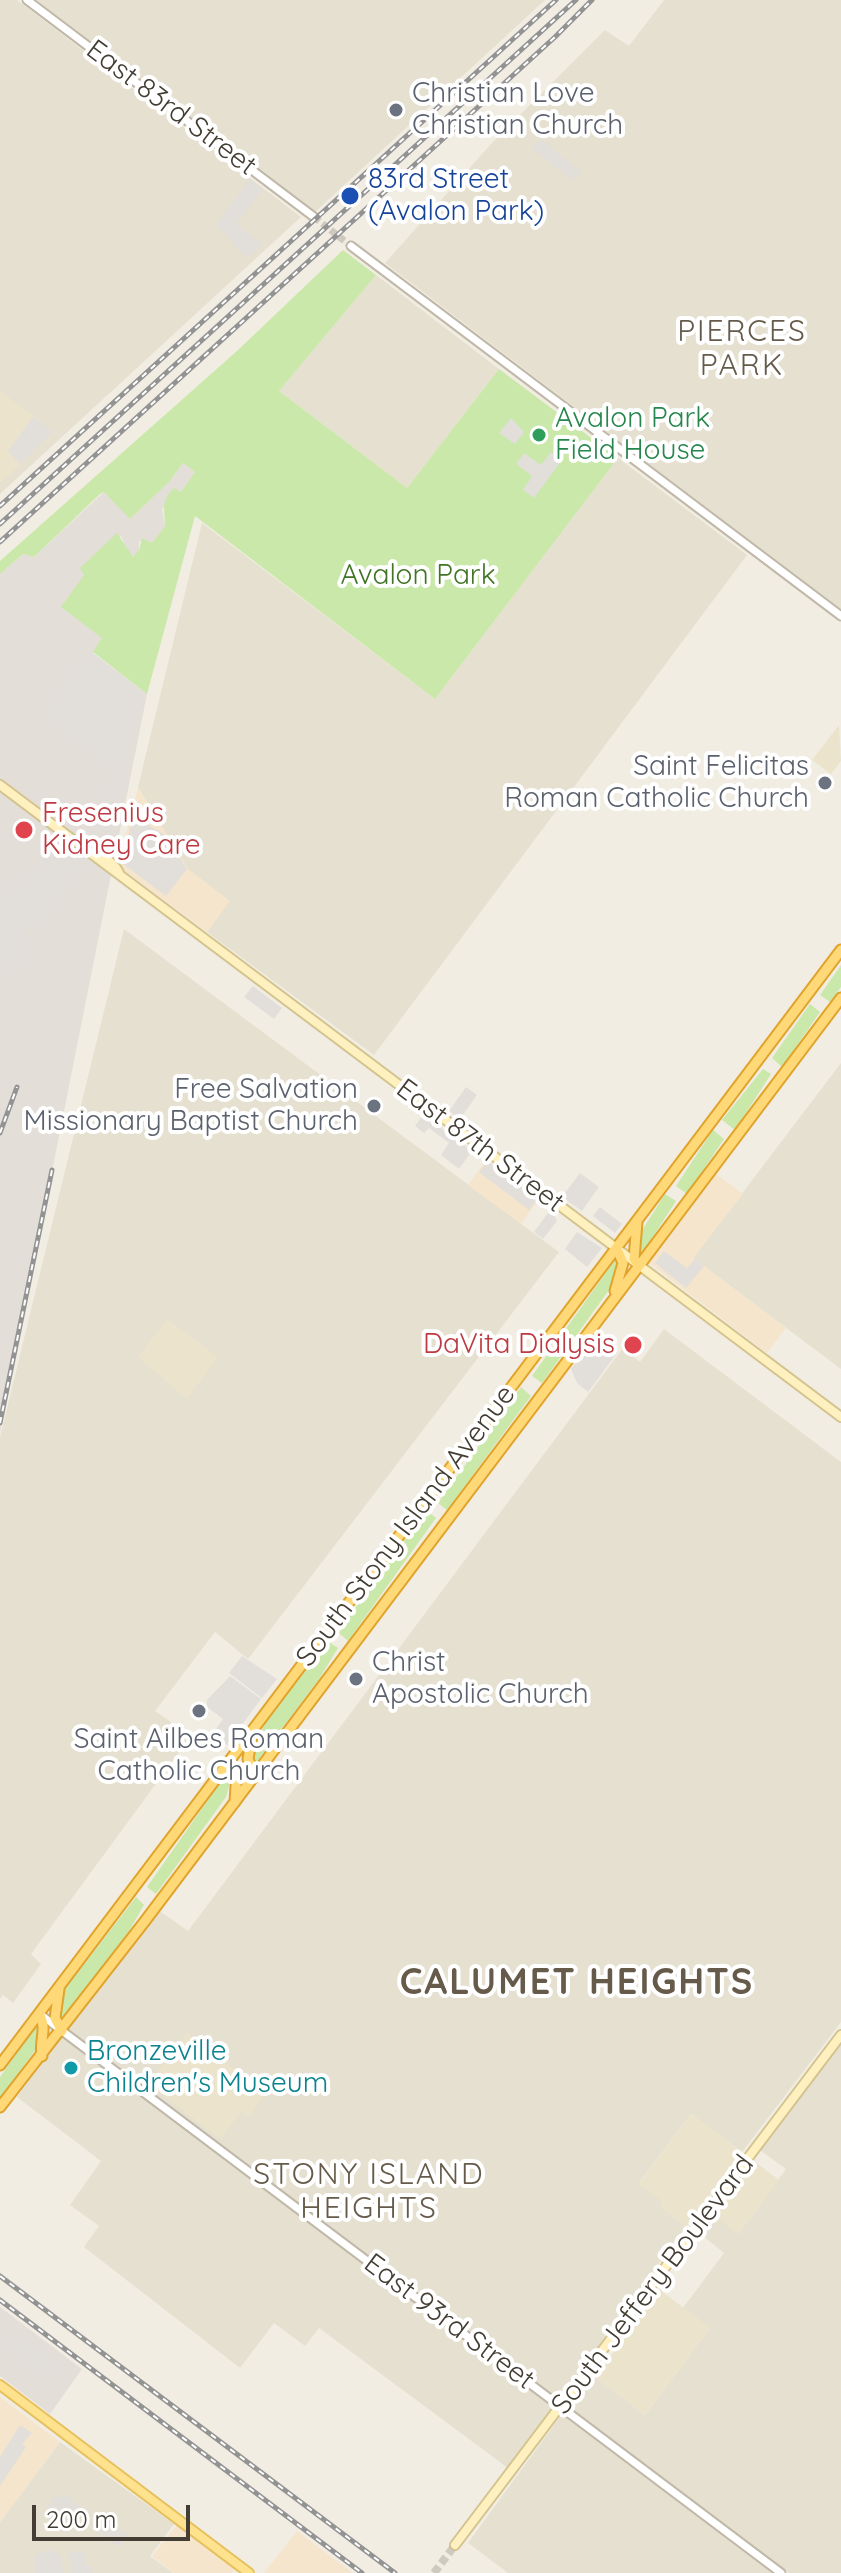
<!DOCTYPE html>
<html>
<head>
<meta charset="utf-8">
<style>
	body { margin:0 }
	#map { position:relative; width:841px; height:2573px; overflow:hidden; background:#f2ede2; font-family:Quicksand,sans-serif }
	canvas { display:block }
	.scale { position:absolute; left:32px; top:2505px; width:158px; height:36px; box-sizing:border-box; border:4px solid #433d33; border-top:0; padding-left:10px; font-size:24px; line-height:28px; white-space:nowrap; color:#433d33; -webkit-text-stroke:6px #fff; paint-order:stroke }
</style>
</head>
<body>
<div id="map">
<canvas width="841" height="2573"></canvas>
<div class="scale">200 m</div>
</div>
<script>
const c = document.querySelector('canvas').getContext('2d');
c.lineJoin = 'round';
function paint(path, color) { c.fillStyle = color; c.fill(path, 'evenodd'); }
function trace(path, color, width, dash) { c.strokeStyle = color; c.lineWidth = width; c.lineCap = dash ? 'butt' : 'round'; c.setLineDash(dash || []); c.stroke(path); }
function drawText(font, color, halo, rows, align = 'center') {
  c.font = font + ' Quicksand,sans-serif'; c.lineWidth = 8; c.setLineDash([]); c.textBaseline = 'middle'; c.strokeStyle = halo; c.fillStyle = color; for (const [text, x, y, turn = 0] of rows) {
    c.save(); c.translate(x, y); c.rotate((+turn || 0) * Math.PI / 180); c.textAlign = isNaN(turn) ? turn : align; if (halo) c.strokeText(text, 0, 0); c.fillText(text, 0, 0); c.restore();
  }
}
paint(new Path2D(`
	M0,0h17l284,217 -301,277z
	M36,0h509l-230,212z
	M664,0h177v610l-456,-347 106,-119 114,-114 24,16z
	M376,275l123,94 -92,119 -128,-97z
	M618,458l129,97 -373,500 -167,-123 22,-31 -42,-32 -49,-82 64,-264 233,176z
	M124,929l435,323 -311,407 -33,-27 -60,79 36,25 -160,218 10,10 -28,39 -10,-8 -3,4v-562z
	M841,1063v306l-148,-111z
	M664,1329l177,133v560l-99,130 -51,-38 -52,69 24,18 -3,5 26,21 -178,241 -189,-140 -14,18 -31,-23 -34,45 -156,-121 15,-21 -29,-21 31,-44 -84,-64 140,-188 31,22 435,-583 17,14z
	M841,2043v530h-52l-222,-167 24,-32 54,41 65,-87 -27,-20 41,-55 -26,-21 14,-19 27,20 47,-64 -26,-19z
	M562,2414l211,159h-265l-40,-30z
	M60,2442l114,82 -24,32 23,17h-173v-51z`), '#e6e0d0');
paint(new Path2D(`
	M138,787l50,82 42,32 -23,31 -89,-66z
	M487,1159l53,39 -19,26 -53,-39z
	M716,1174l27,20 -50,64 93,70 -19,25 -118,-90z
	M0,2397l60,45 -60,80z
	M177,2525l58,44 -3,4h-58l-22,-17z
	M297,2531l56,42h-89z`), '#f5e5cc');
paint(new Path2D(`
	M183,463l12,9 -14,21 -19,16 3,17 -13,17 -13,-2v9l-5,7 -6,-4 -7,-17 -37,39 18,64 -9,14 54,41 -147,739v-859l23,-20 11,3 70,-65 27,26 38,-36z
	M0,2307l82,62 -32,45 -50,-38z`), '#e3ded8');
paint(new Path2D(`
	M0,391l55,42 -55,50z
	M839,725l2,36 -10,13 -19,-14z
	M167,1319l51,38 -31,42 -49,-42z
	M187,2033l79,60 -17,23 -7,-5 -22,28 -72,-55z
	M691,2114l51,38 -56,75 -27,-21 3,-5 -23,-17z
	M754,2161l25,19 -41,54 -25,-19z
	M660,2290l50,38 -65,87 -50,-38z`), '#ebe3cb');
paint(new Path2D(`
	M343,250l33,25 -97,116 128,97 92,-119 119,89 -183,241 -240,-183 -48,178 -54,-42 9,-14 -41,-31 23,-32 -4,-7 37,-35 16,24 6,-7 3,-12 10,5 13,-17c0,-17 -5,-24 9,-38l7,4 14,-20 -12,-9 -14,19 -39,37 -26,-27 -4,2 -66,63 -11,-3 -23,20v-13l237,-210z
	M841,965v22l-11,15 -10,-7z
	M810,1004l10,8 -38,55 -10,-9z
	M763,1069l8,5 -36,56 -13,-10z
	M713,1130l11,9 -37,55 -11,-8z
	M665,1194l11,7 -37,57 -3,-4 5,-22z
	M615,1260l5,4 -6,19 -72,100 -10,-7z
	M521,1387l10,9 -84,114 -9,-7z
	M427,1511l9,7 -88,123 -9,-8 32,-49z
	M326,1640l12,8 -19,31 -64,85 -4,-3c9,-45 48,-85 75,-121z
	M229,1770l4,2 -7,25 -70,97 -9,-7z
	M136,1897l8,8 -15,26 -69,90 -3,-3 6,-26z
	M36,2027l4,3 -4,19 -36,50v-22z`), '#cae8a9');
paint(new Path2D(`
	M540,139l41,32 -7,10 -42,-32z
	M250,179l13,11 -27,34 27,20 -16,14 -31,-33z
	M33,417l21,15 -34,32 -12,-13z
	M511,418l13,14 -9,12 -16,-11z
	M551,452l11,8 -28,38 -11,-8 9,-14 -16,-12 8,-11 17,12z
	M90,652l52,40 -19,77 -12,-3 -52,-38 3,-4 -4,-3 -4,5 -7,-6 3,-7 -4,-3z
	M114,774l9,2 -15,57 -9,-2z
	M133,816l34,20 -3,4 9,7 14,22 -21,27 -44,-33z
	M57,840l29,21 -50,68 -12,-1 -9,44 -15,-11v-77l15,11z
	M253,986l29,22 -8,11 -30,-22z
	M466,1087l11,8 -17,24 -11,-8z
	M423,1115l49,36 -13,18 -18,-14 8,-12 -20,-15 -5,5 -9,-7z
	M488,1161l49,38 -8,11 -50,-38z
	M580,1173l19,14 -17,24 -20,-14z
	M600,1207l22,17 -7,9 -22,-17z
	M551,1209l6,12 -14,18 -9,-7z
	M577,1232l25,16 -15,19 -22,-18z
	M664,1251l23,17 8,-9 9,7 -18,22 -31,-25z
	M597,1335l21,17 -30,40 -11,-9 -6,-14z
	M242,1656l35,23 -15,19 -33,-25z
	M230,1676l31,23 -34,46 -15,-11 11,-15 -16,-12v-7z
	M17,2334l44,33 -6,9 -4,-3 -3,3 -40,-30z
	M20,2425l12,8 -10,11 4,3 -26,39v-29z
	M72,2496l1,8h5l2,13 -5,1 1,8h-5l1,5 -11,1 -1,-4 -8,1 -4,-25 4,-1v-5z
	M109,2521l19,14 -9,12 -21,-15z
	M55,2550v4h5l3,19h-27l-2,-15 4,-1 -1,-5z
	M79,2551l5,2 2,10 -4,2 9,2 1,6h-20l-3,-21z`), '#e2dfdb');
trace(new Path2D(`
	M314,217l37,29`), '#cfcabf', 7, [7, 3.5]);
trace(new Path2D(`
	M434,2573l21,-28`), '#cfcabf', 8, [8, 4]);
const tertiary = new Path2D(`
	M27,0l287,217
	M351,246l490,370
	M41,2015l740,558`);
const secondary = new Path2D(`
	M0,785l841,632
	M93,855c11,1 23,9 27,20
	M455,2545l386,-510`);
const primary = new Path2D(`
	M0,2385l249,188`);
const trunk = new Path2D(`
	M637,1222l-3,37 5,6
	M615,1291l8,-28 -6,-14
	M252,1735l-4,24 7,17
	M230,1760l7,11 -2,31
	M59,1989l-4,29 7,13
	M39,2014c9,14 0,26 3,42
	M0,2065l841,-1115
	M0,2107l145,-186 696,-923`);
trace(tertiary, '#c0b8a8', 11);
trace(secondary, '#d3c390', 12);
trace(primary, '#e6c05c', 12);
trace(trunk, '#e0a42d', 13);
trace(tertiary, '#fff', 7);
trace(secondary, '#fff1bf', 8);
trace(primary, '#ffe28e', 8);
trace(trunk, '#ffd877', 9);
const rail = new Path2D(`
	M0,506l556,-506
	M0,524l576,-524
	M0,542l555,-505 37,-37
	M0,1133l17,-46
	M0,1423l52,-253
	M0,2276l395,297
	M0,2300l362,273`);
trace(rail, '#939393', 5);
trace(rail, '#fff', 2, [6]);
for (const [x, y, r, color] of [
	[396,110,8,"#6b7280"],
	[350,196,10,"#1a4fb4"],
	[539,435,8,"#2e9e5b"],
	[825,783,8,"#6b7280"],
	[24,830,10,"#e0444e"],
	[374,1106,8,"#6b7280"],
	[633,1345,10,"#e0444e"],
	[356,1679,8,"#6b7280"],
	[199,1711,8,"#6b7280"],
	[71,2068,8,"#0f9aa8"]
]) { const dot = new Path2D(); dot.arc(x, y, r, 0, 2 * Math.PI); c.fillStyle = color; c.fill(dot); trace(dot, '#fff', 3); }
drawText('28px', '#5b616d', '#fff', [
	["Christian Love",412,94],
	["Christian Church",412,126],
	["Saint Felicitas",809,767,"right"],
	["Roman Catholic Church",809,799,"right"],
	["Free Salvation",358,1090,"right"],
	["Missionary Baptist Church",358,1122,"right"],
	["Christ",372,1663],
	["Apostolic Church",372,1695],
	["Saint Ailbes Roman",199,1740,"center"],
	["Catholic Church",199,1772,"center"]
], 'left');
drawText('28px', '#433d33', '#fff', [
	["East 83rd Street",171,108,37],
	["East 87th Street",480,1146,37],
	["South Stony Island Avenue",406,1526,-53],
	["South Jeffery Boulevard",653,2285,-53],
	["East 93rd Street",449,2322,37]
]);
drawText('28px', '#164399', '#fff', [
	["83rd Street",368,180],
	["(Avalon Park)",368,212]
], 'left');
drawText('28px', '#27864d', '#fff', [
	["Avalon Park",555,419],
	["Field House",555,451]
], 'left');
drawText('28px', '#417525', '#fff', [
	["Avalon Park",418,576]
]);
drawText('28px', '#be3a42', '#fff', [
	["Fresenius",42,814],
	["Kidney Care",42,846],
	["DaVita Dialysis",615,1345,"right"]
], 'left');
drawText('28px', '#0d838f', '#fff', [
	["Bronzeville",87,2052],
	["Children's Museum",87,2084]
], 'left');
c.letterSpacing = '2px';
drawText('30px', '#665b4a', '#fff', [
	["PIERCES",742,332],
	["PARK",742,366],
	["STONY ISLAND",369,2175],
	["HEIGHTS",369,2209]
]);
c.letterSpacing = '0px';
c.letterSpacing = '2px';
drawText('bold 36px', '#665b4a', '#fff', [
	["CALUMET HEIGHTS",577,1983]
]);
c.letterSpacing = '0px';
</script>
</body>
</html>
